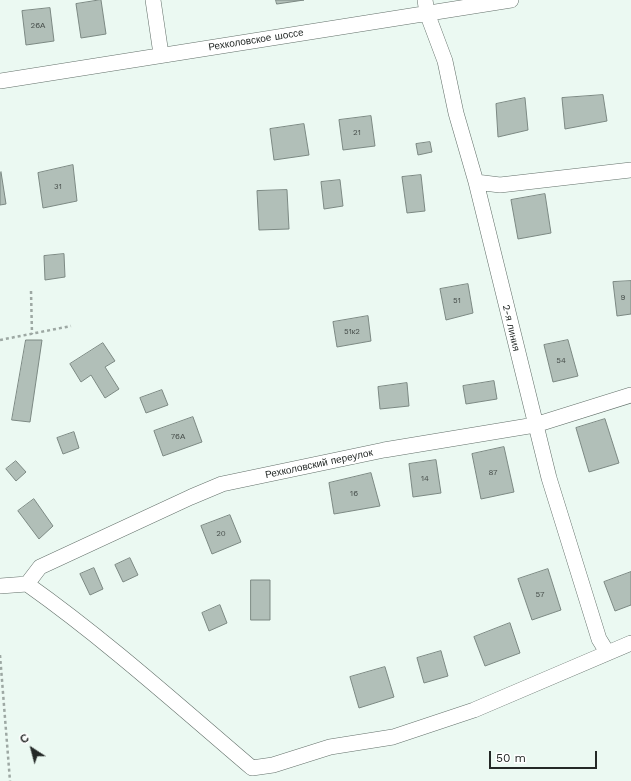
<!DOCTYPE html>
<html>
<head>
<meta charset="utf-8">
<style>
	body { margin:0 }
	#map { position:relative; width:631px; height:781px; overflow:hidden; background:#ebf9f2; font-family:"Work Sans",sans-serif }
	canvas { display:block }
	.north { position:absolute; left:12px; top:729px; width:40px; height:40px; -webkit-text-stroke:3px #fff; paint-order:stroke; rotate:324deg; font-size:11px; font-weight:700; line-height:16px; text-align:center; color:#242927 }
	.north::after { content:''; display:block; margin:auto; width:14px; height:18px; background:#242927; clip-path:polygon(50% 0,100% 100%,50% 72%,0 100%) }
	.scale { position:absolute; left:489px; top:751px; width:108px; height:18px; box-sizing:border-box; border:2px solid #242927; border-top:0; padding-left:5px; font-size:12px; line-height:14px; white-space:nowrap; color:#242927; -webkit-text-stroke:3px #fff; paint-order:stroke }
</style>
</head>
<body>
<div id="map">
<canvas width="631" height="781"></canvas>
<div class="north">С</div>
<div class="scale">50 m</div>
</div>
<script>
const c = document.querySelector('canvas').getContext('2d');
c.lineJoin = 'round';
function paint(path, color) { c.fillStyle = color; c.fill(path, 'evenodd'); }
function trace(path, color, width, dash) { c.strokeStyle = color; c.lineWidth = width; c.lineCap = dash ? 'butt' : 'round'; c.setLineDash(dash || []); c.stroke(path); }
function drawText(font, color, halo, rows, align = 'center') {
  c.font = font + ' "Work Sans",sans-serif'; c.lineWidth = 4; c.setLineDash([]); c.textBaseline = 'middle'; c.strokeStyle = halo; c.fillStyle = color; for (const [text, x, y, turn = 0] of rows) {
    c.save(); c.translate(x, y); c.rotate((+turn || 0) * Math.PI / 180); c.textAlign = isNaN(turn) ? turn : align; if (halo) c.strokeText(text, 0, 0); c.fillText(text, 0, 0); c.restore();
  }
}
const building = new Path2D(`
	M101,0l5,34 -25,4 -5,-34z
	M276,0h28l-27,4z
	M50,8l4,33 -28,4 -4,-34z
	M603,95l4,26 -42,8 -3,-31z
	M525,98l3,32 -30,7 -2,-33z
	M371,116l4,30 -32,4 -4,-30z
	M304,124l5,31 -35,5 -4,-31z
	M430,142l2,10 -14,3 -2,-11z
	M73,165l4,36 -34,7 -5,-35z
	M1,172l5,32 -6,1v-32z
	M421,175l4,36 -18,2 -5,-36z
	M340,180l3,26 -19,3 -3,-27z
	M287,190l2,39 -30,1 -2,-39z
	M545,194l6,39 -33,6 -7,-39z
	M64,254l1,23 -20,3 -1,-24z
	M631,281v33l-14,2 -4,-34z
	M468,284l5,29 -27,7 -6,-31z
	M368,316l3,25 -34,6 -4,-25z
	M26,340h16l-12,82 -18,-2z
	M568,340l10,36 -25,6 -9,-37z
	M103,343l12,18 -10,6 14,22 -14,9 -14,-23 -10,7 -11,-18z
	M494,381l3,18 -31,5 -3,-18z
	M407,383l2,23 -29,3 -2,-22z
	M162,390l6,15 -22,8 -6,-15z
	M193,417l9,25 -39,14 -9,-25z
	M605,419l14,44 -30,9 -13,-44z
	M74,432l5,16 -16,6 -6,-16z
	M504,447l10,45 -33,7 -9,-45z
	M436,460l5,33 -28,4 -4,-33z
	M16,461l10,11 -10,9 -10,-12z
	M371,473l9,33 -46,8 -5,-31z
	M34,499l19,27 -14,13 -21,-28z
	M230,515l11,27 -29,12 -11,-28z
	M130,558l8,17 -15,7 -8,-17z
	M94,568l9,21 -13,6 -10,-21z
	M548,569l13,41 -29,10 -14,-41z
	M631,572v33l-16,6 -11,-29z
	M251,580h19v40h-19z
	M220,605l7,18 -18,8 -7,-18z
	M510,623l10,30 -35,13 -11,-29z
	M441,651l7,25 -24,7 -7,-25z
	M385,667l9,30 -35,11 -9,-31z`);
paint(building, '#b1bfb8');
trace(building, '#7c8983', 1);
const minor = new Path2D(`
	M153,0l8,54
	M425,0l2,13 18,48 11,52 20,69 73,296 50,161 8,13
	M0,81l511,-81
	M476,182l24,3 131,-15
	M27,584l13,-17 151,-70 31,-13 162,-34 151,-25 96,-30
	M0,586l27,-2c79,56 151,121 225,184l21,-3 57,-18 63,-10 81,-27 157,-67`);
trace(minor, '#63706a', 16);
trace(new Path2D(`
	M31,291l1,43
	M0,340l71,-14
	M0,655l10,126`), '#9da8a3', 2.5, [3, 3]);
trace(minor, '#fff', 15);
drawText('8px', '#474e4b', null, [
	["26А",38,26],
	["21",357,133],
	["31",58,187],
	["9",623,298],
	["51",457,301],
	["51к2",352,332],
	["54",561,361],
	["76А",178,437],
	["87",493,473],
	["14",425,479],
	["16",354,494],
	["20",221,534],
	["57",540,595]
]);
drawText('10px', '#242927', '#fff', [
	["Рехколовское шоссе",256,40,-9],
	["2-я линия",511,328,77],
	["Рехколовский переулок",319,464,-12]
]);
</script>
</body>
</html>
